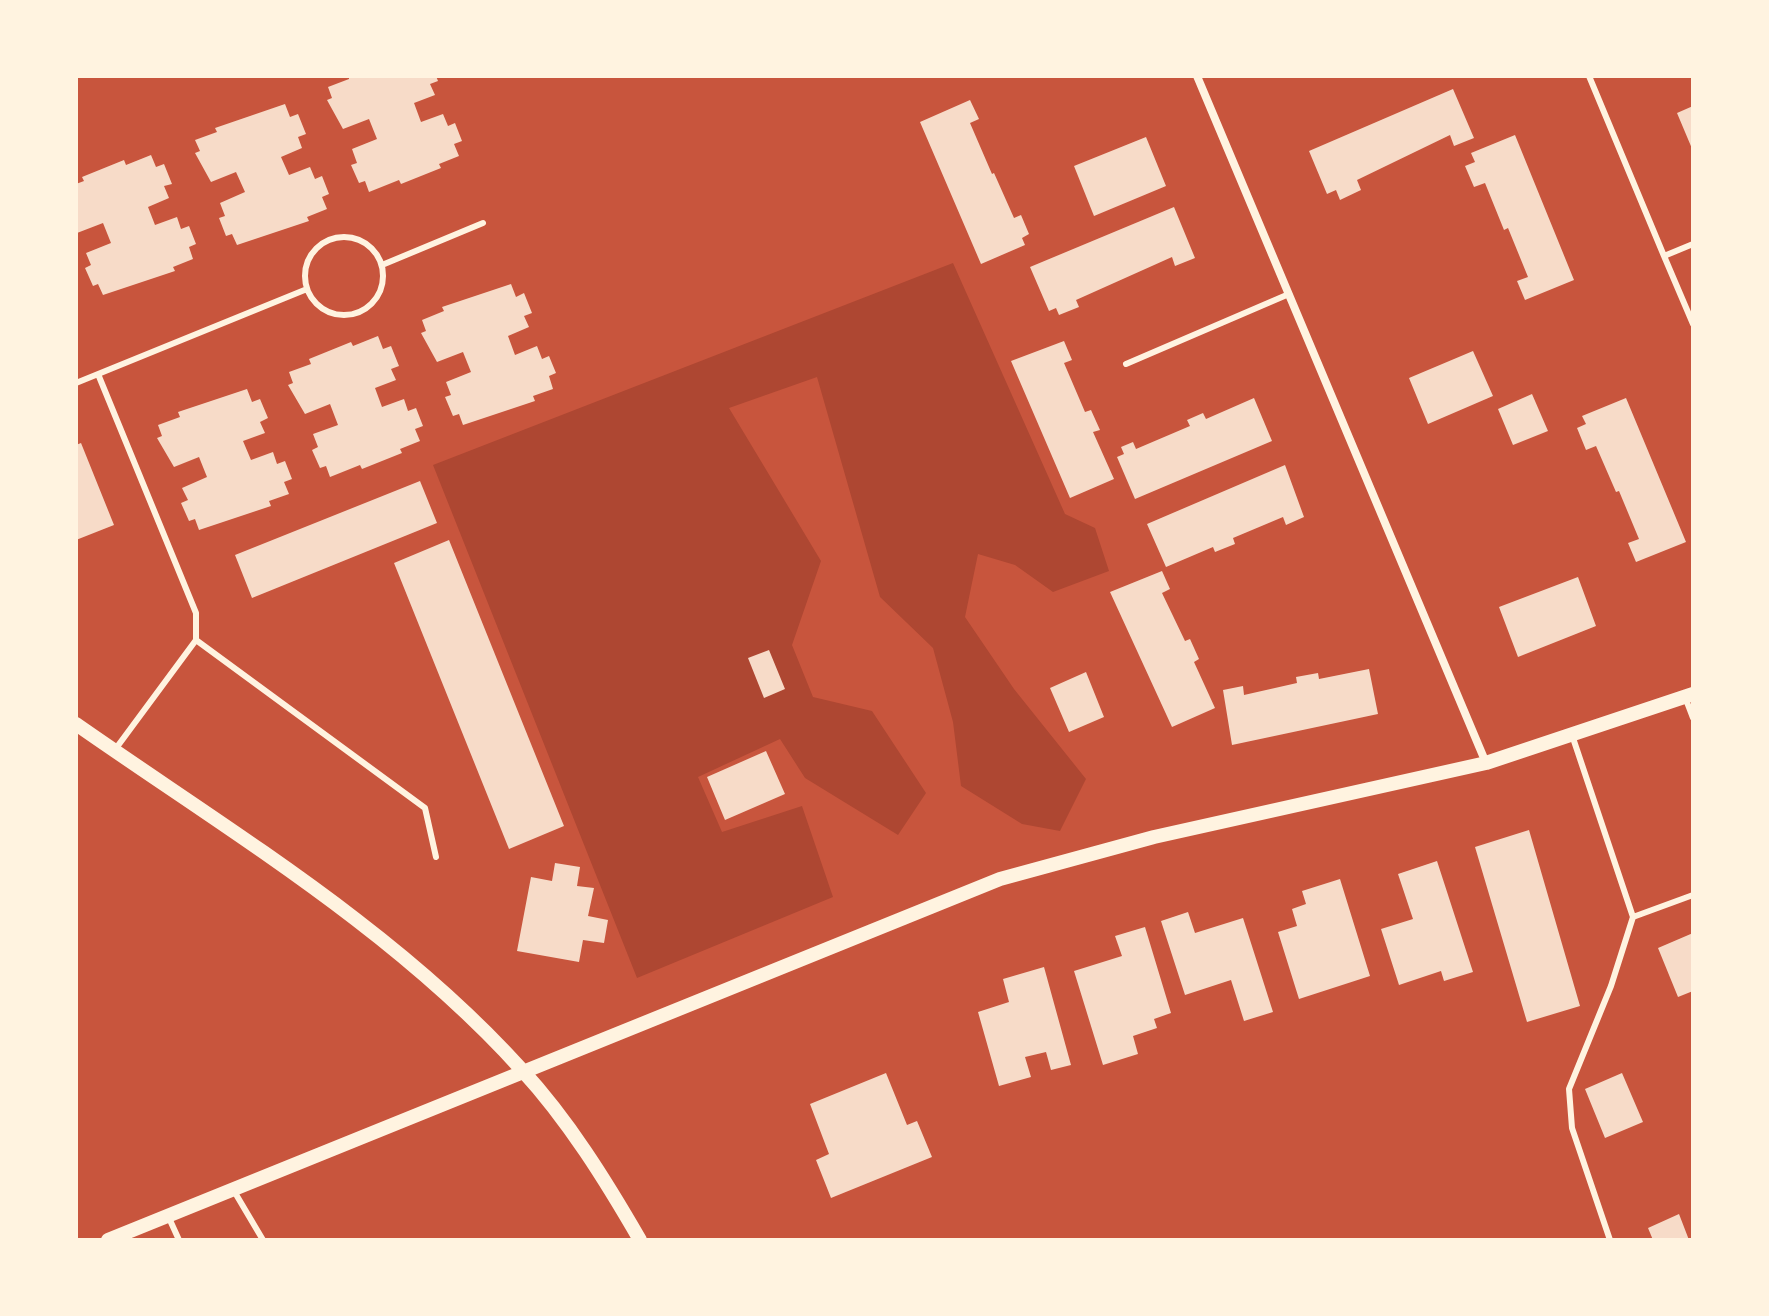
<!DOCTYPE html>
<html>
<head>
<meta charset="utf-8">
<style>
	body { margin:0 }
	#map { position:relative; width:1769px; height:1316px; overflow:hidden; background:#c8553d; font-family:Jost,sans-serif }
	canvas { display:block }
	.frame { position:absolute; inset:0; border:78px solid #fff3e0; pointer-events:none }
</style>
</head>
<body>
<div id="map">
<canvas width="1769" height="1316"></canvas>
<div class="frame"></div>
</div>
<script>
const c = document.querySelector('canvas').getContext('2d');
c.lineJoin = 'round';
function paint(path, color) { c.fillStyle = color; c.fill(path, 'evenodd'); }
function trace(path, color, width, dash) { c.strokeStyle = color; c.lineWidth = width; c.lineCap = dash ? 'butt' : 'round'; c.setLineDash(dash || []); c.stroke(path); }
paint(new Path2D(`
	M953,263l112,251 30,14 14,43 -56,21 -38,-27 -37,-11 -13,63 49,72 72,90 -26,52 -38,-7 -61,-38 -8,-64 -20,-74 -53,-51 -63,-220 -88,31 92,153 -29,84 21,52 59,14 54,82 -28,42 -93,-57 -25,-39 -82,38 24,55 80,-26 31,91 -196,81 -204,-513z`), '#ae4732');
paint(new Path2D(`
	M349,76h87l2,5 -8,3 5,11 -21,8 7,19 22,-8 5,12 7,-3 7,18 -8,3 5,12 -20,8 2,4 -40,16 -2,-4 -30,12 -4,-11 -6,2 -8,-18 6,-2 -5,-14 25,-10 -8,-20 -26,10 -16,-29 5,-2 -4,-11 21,-8z
	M1453,89l21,49 -20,8 -4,-11 -93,45 4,10 -21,10 -4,-10 -9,4 -18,-43z
	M970,100l9,19 -9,4 22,51 2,-1 20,45 7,-3 8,19 -7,4 3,7 -44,19 -61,-142z
	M285,104l5,13 8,-3 8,20 -8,3 4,11 -21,9 8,18 21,-8 5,12 7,-3 7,18 -7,3 5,12 -20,8 2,4 -72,24 -5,-11 -6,2 -7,-18 6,-2 -5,-13 25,-11 -9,-20 -25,10 -16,-29 5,-2 -5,-11 22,-8 -2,-4z
	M1693,106v45l-16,-38z
	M1515,135l59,145 -49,20 -8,-19 11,-4 -20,-49 -4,2 -19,-47 -11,4 -9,-21 10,-4 -4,-9z
	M1146,137l20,49 -72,30 -20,-50z
	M151,155l5,12 8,-3 8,20 -8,2 5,12 -21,9 7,18 22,-8 4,12 8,-3 7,18 -7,3 4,12 -20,8 2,4 -72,24 -5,-11 -5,2 -8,-18 6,-3 -5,-12 25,-10 -8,-20 -26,10 -1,-49 8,-3 -2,-4 42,-17 2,5z
	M1174,207l21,51 -20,8 -3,-9 -96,43 3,7 -20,8 -3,-7 -7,3 -19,-44z
	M511,284l5,13 8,-4 8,20 -8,3 5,11 -21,9 7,19 22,-9 5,13 7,-3 7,17 -7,3 4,13 -20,7 2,5 -72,24 -4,-11 -6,2 -8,-19 6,-2 -5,-13 25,-10 -8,-20 -26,10 -16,-29 5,-2 -4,-11 22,-9 -2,-4z
	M378,336l5,13 8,-3 8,20 -8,3 5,11 -21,8 7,19 22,-8 4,12 8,-3 7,18 -8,3 5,12 -20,8 2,4 -40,16 -2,-4 -30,12 -4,-11 -6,2 -8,-18 6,-3 -5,-13 25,-9 -8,-21 -25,10 -17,-29 5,-2 -4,-11 22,-8 -2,-5 42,-17 2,4z
	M1064,341l8,19 -8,3 21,49 6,-2 9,20 -7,2 21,47 -44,19 -59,-137z
	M1473,351l20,45 -65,28 -19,-46z
	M247,389l5,13 8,-3 8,19 -8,4 5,11 -22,8 8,19 22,-8 4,12 8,-3 7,18 -8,3 5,12 -20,7 2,5 -72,24 -4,-11 -6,2 -8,-18 7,-3 -6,-12 25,-11 -8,-20 -25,10 -17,-29 5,-2 -4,-11 22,-8 -2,-5z
	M1532,394l16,37 -35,14 -15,-36z
	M1254,398l18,43 -137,58 -18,-42 7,-3 -3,-7 12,-5 3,7 54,-23 -3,-6 16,-7 3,6z
	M1626,398l60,144 -50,20 -8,-19 11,-4 -20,-48 -3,1 -20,-46 -10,4 -9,-22 9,-4 -4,-8z
	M81,443l33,82 -38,15v-95z
	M1285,465l19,52 -18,8 -3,-8 -50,21 2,6 -20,8 -2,-5 -47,20 -19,-43z
	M420,481l17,42 -185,75 -17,-43z
	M449,540l115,286 -55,23 -115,-286z
	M1162,571l8,18 -8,4 23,48 5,-2 9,20 -5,3 21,46 -43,19 -62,-135z
	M1578,577l18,49 -78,31 -19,-50z
	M769,650l16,39 -21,9 -16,-40z
	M1369,669l9,45 -146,31 -9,-55 20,-4 1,9 53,-12 -1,-6 22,-4 1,6z
	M1086,672l18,45 -35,15 -19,-44z
	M766,751l19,43 -60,26 -18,-43z
	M1529,830l51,176 -53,16 -52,-175z
	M1437,861l36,111 -29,9 -3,-10 -42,14 -18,-56 32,-10 -15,-45z
	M555,863l25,4 -3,19 17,2 -6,28 20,4 -4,23 -21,-3 -4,22 -62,-11 14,-74 21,4z
	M1340,879l30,97 -71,23 -21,-67 19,-6 -5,-17 14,-5 -4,-13z
	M1188,912l7,21 48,-15 30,94 -29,9 -13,-41 -46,15 -24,-74z
	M1145,927l26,86 -17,6 3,9 -24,8 5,18 -35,11 -29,-94 48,-15 -7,-20z
	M1693,933v58l-15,6 -20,-49z
	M1044,967l27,98 -20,5 -5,-18 -21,5 6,20 -32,9 -21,-74 31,-10 -6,-23z
	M886,1073l21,52 10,-4 15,36 -101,41 -15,-38 13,-6 -19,-50z
	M1622,1073l21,49 -38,16 -20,-49z
	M1679,1214l10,26h-36l-5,-12z`), '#f7dbc8');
trace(new Path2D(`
	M1589,76l75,180
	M305 276a39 39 0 1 1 78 0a39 39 0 1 1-78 0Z
	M1693,244l-29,12 29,68
	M382,265l101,-42
	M1126,364l163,-70
	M98,374l98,239v27
	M76,383l231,-94
	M1685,697l8,21
	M1572,735l61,182 60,-22
	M114,751l82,-111 229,168 11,49
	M234,1191l29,49
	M169,1218l10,22
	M1610,1240l-38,-112 -3,-39 42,-103 22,-69`), '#fff3e0', 6);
trace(new Path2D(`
	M1197,76l289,687`), '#fff3e0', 8);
trace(new Path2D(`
	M76,724c153,107 320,206 446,346 46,50 84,111 118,170
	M108,1240l892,-361 154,-42 332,-74 207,-69`), '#fff3e0', 14);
</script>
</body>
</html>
